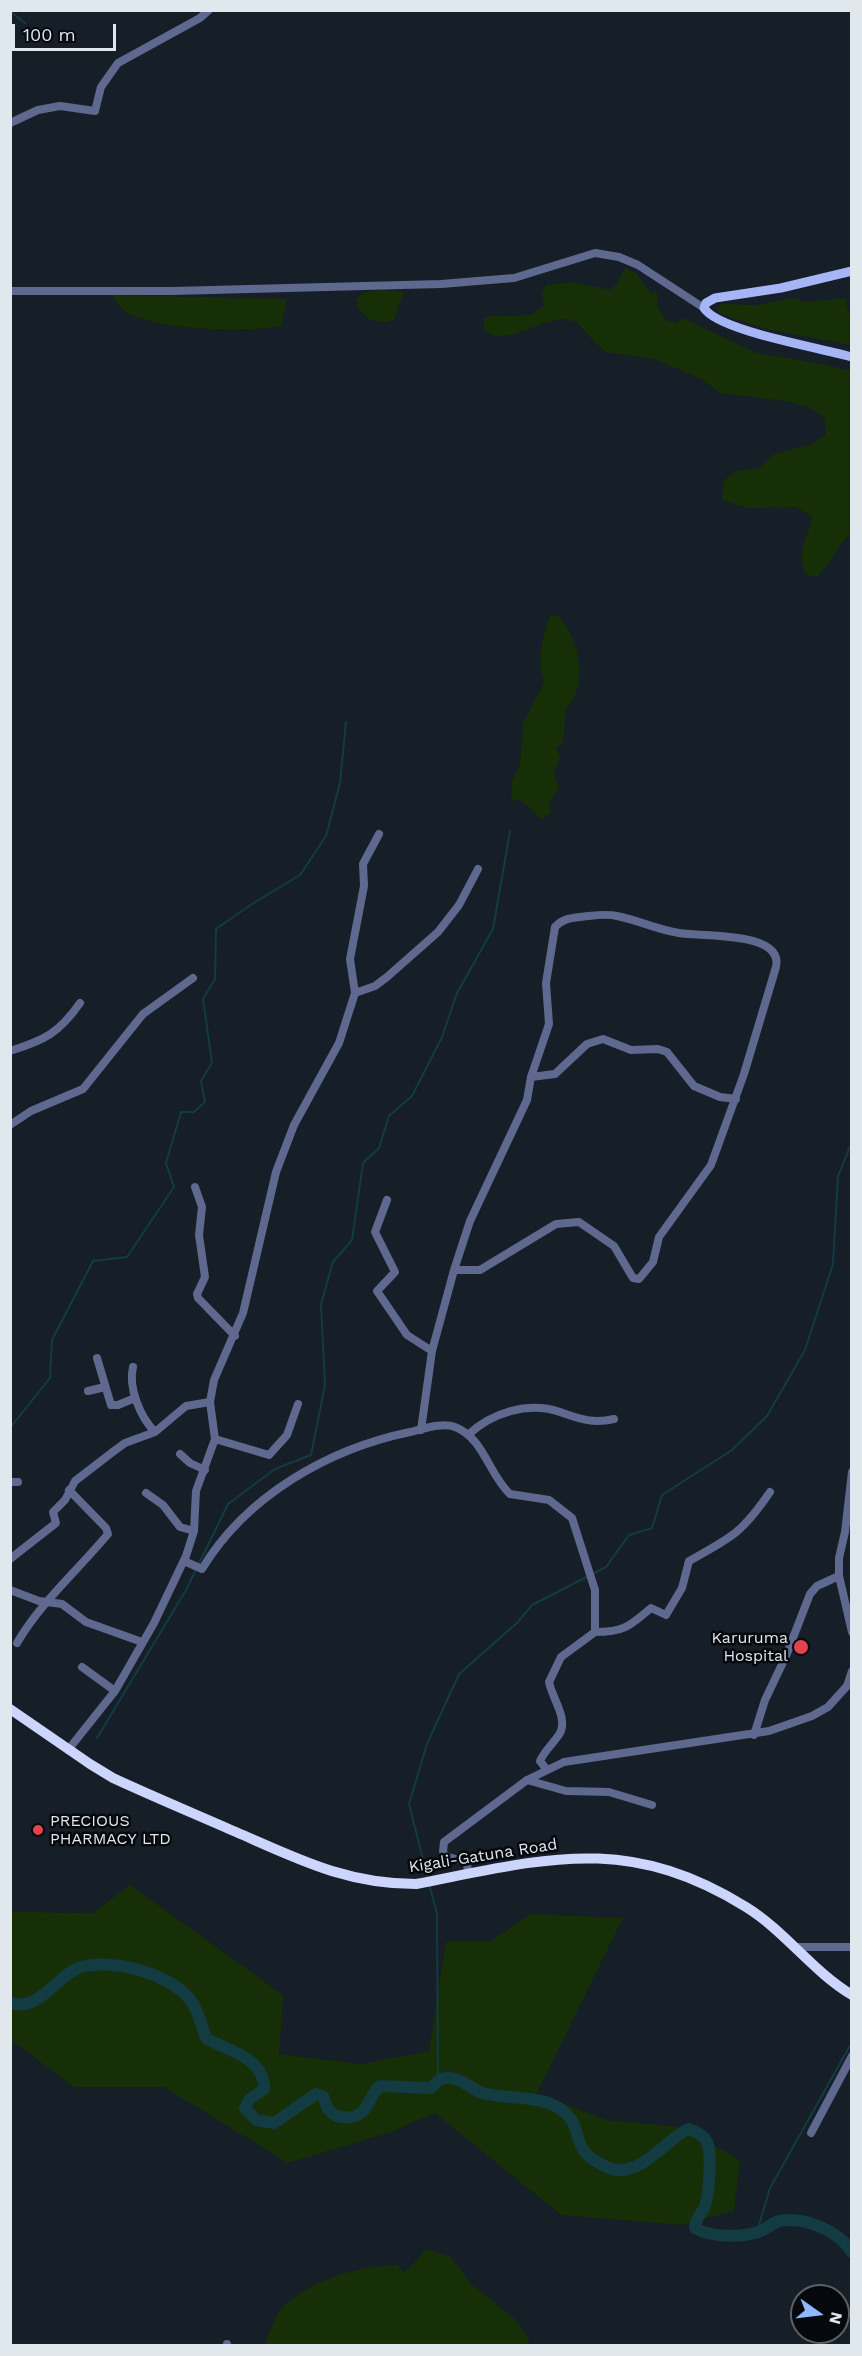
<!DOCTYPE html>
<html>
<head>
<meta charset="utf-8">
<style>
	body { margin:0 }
	#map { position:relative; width:862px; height:2356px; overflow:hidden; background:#161e28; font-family:"Work Sans",sans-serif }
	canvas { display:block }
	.frame { position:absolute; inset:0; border:12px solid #e0e7ed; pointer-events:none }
	.north { position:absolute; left:790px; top:2284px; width:60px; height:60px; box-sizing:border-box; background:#05080c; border:2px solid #5d6166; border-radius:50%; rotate:104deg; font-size:16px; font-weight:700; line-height:24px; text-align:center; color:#e0e7ed }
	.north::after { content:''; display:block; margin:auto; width:21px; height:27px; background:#90b8fd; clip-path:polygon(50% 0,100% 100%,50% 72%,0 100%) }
	.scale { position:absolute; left:12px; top:24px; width:104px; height:27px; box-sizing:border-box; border:3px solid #e0e7ed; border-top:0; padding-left:8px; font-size:18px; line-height:21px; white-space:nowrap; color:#e0e7ed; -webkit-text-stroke:4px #05080c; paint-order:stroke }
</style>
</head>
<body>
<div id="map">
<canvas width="862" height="2356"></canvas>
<div class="frame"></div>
<div class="north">N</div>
<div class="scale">100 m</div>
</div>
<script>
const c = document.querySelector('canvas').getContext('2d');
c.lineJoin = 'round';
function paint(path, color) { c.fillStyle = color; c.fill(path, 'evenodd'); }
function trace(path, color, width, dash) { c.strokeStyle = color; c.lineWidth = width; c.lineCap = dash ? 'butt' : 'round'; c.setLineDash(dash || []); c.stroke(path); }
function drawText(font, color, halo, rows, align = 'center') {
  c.font = font + ' "Work Sans",sans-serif'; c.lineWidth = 5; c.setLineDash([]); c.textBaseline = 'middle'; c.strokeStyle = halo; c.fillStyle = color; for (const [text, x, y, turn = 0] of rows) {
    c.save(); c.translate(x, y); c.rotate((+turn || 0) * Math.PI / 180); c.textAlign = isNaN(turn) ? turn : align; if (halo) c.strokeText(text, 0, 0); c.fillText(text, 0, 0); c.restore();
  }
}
paint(new Path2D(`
	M625,268l11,5 15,21 7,-1 -1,12 9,15 10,3 6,-5 75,35 67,11 27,7v165l-5,2 -28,39 -13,-3c-8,-29 2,-31 7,-57l-16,-10 -49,1 -25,-8 2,-20 12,-9 24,-3 14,-14 38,-10 14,-10 -2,-16 -12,-9 -21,-7 -71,-9 -17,-13 -49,-21 -48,-7 -10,-8 -19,-22 -13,-3 -16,3 -36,13 -19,1 -9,-7v-10l6,-3 41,-1 13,-9 -2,-13 4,-8 29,-3 34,8 8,-6z
	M382,290l22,2 -10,28c-18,5 -33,0 -38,-20l8,-8z
	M111,295l176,4 -6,27c-37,7 -116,4 -150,-11 -8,-3 -14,-13 -20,-20z
	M793,298l13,4 39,-4 6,23v24l-85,-16 -48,-16v-5l4,-4 34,1z
	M558,615c21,23 32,70 8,93l-3,35 -7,5 4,9 -6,16 5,15 -11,15 4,9 -10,8 -20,-19 -11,-2 1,-18 8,-17 3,-41 22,-42c-10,-17 -2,-47 5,-65z
	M130,1885l153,110 -4,59 83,10 67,-13 17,-109h44l41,-28 92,4 -86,175 69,27 75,7 59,33 -6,51 -53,14 -120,-10 -126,-102 -44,19 -103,31 -124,-76h-90l-63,-47v-128l82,1z
	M427,2249l24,8 20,27 44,35 13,19 2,7h-266c6,-11 10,-28 18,-37 24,-27 82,-44 116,-43l6,8z`), '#162f06');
trace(new Path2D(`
	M10,11l15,12
	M10,1428l40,-50 2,-38 41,-79 34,-4 47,-70 -8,-24 15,-51h13l11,-10 -4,-21 11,-18 -9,-64 12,-20 1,-50 36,-25 48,-29 26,-39 14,-53 6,-61
	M97,1738l89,-148 42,-86 47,-35 36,-14 14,-70 -4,-81 12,-42 19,-22 11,-77 16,-15 10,-32 23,-20 30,-59 15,-44 36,-64 17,-98
	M428,1879l-19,-75 18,-60 32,-70 58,-51 15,-18 74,-38 23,-32 23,-7 10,-33 70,-45 35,-34 38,-66 28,-86 5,-88 14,-34
	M429,1884l8,30 1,166
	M757,2232l13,-44 82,-146`), '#123b42', 2);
trace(new Path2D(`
	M10,2002c27,13 49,-29 71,-35 31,-9 91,7 110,34 8,11 10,26 16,38 23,12 58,20 57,50l-15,11 -4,8 11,12 18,3 42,-29 7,2c2,4 3,11 6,14 8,10 26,10 35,0 6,-7 7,-16 16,-24l51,2c6,-7 10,-11 19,-10 13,1 21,11 33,15 25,7 59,1 80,18 21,16 7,39 38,53 5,3 12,6 17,6 26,2 48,-30 70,-41 8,3 15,5 19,13 5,11 2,49 -1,61 -2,10 -11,13 -11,25 16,10 51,10 68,2 5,-3 10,-7 16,-9 25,-5 60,10 73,31`), '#123b42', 12);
trace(new Path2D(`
	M10,123l28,-13 22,-4 35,5 6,-24 17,-24 82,-45 9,-8
	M10,291h162l269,-7 73,-6 81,-25 24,4 19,8 66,43
	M355,993l-5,-34 14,-73 -1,-22 16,-30
	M10,1051c35,-11 49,-18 70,-48
	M531,1077l24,-3 32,-30 16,-5 28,11 27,-1 9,3 27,34 26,11 16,2
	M10,1125l21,-14 52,-22 60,-75 50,-36
	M195,1187l7,20 -3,28 6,42 -8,17 1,4 37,38
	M387,1200l-12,32 20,40 -18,19 30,44 25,16
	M97,1358l14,47h7l17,-7
	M133,1367c-5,20 7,50 22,65
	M88,1391l17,-4
	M421,1430l11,-79 22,-81 16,-49 57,-121 4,-23 18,-53 -3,-41 9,-56c7,-8 16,-9 25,-10 12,-1 25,-4 37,-1 21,4 41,14 62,17 22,4 105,-2 97,34l-32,107 -33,91 -52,72 -6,25 -14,17 -6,-1 -19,-32 -35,-24 -23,2 -76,46h-26
	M468,1435c23,-22 60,-34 92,-23 20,7 33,12 54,7
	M215,1439l54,16 18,-20 11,-31
	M180,1454l10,9 15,7
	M852,1472l-7,60 -6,26v18l13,56
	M10,1482h8
	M146,1493l17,12 17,22 14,4
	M10,1559l46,-36 -3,-11 12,-12 10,-19 39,-30 11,-8 30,-11 31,-26 24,-4
	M184,1561l18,8c44,-73 126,-120 208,-137 13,-3 33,-10 45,-5 29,11 34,48 55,67l39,6 23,18 23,72v42l-34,25 -12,25c3,16 19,36 11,51 -6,10 -16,18 -20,28l7,9
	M10,1590l29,11 23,3 24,18 56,20
	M595,1632c29,0 35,-6 56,-24l15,7 16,-27 7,-27c42,-23 53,-28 81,-69
	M17,1643c24,-41 60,-72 91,-109l-2,-6 -37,-38
	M82,1667l33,24
	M754,1735l11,-35 21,-44 24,-62 7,-8 22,-10
	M68,1750l47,-59 39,-68 32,-67 8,-25 2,-40 19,-52 -5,-37 4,-22 29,-67 33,-141 18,-47 45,-82 16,-50 20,-7 12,-9 51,-45 21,-27 19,-36
	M527,1780l39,11 43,1 43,13
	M468,1874l-1,-12 -20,-5 -4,-5 1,-10 83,-62 37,-18 205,-31 43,-15 16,-9 19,-21 5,-15
	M794,1947h58
	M811,2133l41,-77
	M227,2346v-2`), '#5f688e', 8);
trace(new Path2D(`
	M852,271l-71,17 -66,10 -9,5 -2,5c14,23 118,40 148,49`), '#a6b5f5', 9);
trace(new Path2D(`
	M10,1709l80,55 23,14c41,19 82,36 123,54 62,27 110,52 180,52 129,-25 210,-51 330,23 39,24 66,64 106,88`), '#ccd6fd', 10);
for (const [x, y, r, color] of [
	[801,1647,8,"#e0444e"],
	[38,1830,6,"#e0444e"]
]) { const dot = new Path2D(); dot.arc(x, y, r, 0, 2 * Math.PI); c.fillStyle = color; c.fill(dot); trace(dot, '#05080c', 2); }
drawText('16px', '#e0e7ed', '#05080c', [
	["Karuruma",788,1638],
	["Hospital",788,1656],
	["PRECIOUS",50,1821,"left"],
	["PHARMACY LTD",50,1839,"left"]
], 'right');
drawText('16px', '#e0e7ed', '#05080c', [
	["Kigali-Gatuna Road",483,1856,-9]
]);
</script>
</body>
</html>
